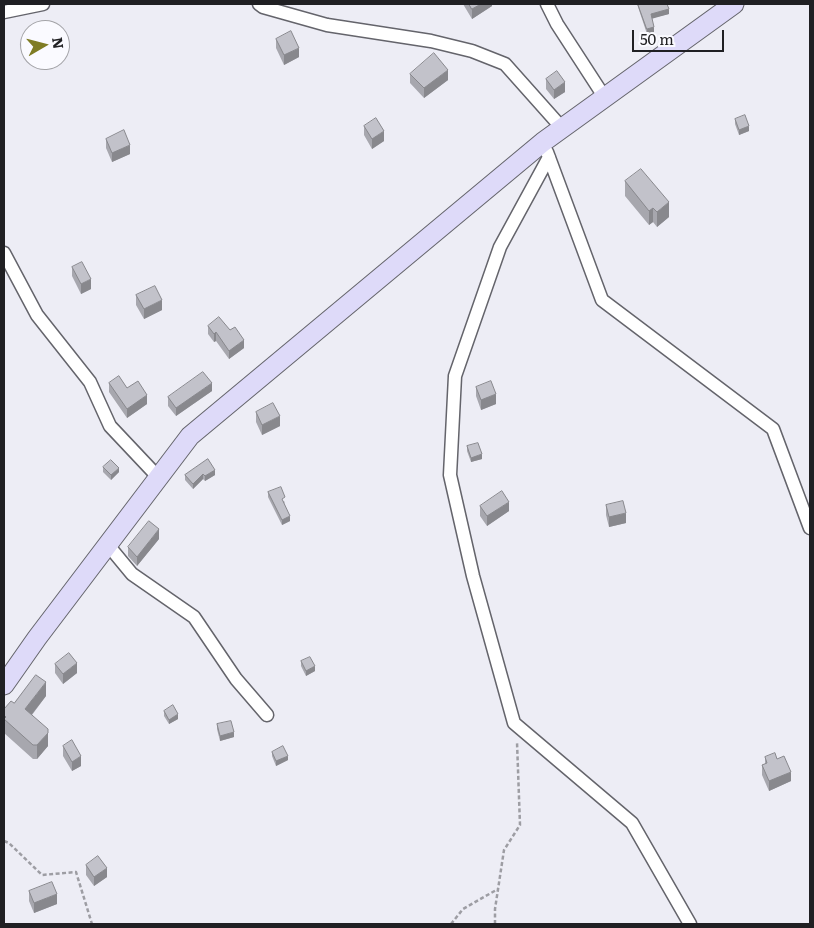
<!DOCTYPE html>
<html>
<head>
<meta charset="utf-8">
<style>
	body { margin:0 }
	#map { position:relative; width:814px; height:928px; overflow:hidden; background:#ededf5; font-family:Literata,serif }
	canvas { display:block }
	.frame { position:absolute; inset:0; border:5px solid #202023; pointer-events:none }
	.north { position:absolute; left:20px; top:20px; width:50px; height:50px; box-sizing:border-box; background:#fafaff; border:1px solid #a3a3a7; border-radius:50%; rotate:82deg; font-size:14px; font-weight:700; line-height:20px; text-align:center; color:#202023 }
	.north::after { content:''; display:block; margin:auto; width:18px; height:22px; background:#7f7c24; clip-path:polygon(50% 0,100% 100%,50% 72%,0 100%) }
	.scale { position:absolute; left:632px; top:30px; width:92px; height:22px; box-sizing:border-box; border:2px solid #202023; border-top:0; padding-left:6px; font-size:15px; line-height:18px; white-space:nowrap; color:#202023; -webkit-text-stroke:4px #fafaff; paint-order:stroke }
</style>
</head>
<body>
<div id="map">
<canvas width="814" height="928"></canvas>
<div class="frame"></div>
<div class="north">N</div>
<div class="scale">50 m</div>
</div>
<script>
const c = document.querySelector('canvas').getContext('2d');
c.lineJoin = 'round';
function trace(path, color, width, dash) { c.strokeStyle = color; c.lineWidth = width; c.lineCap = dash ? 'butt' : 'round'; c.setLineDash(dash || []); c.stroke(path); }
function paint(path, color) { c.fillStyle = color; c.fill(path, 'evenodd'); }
const street = new Path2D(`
	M259,4l4,3 64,18 104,16 41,10 33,13 57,64
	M547,4l10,20 48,74
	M4,12l39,-8
	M547,152l55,148 171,129 37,99
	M549,157l-49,90 -45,129 -5,99 23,101 41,147 118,100 58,101
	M4,253l33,62 53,67 20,44 49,52
	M108,545l24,29 62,43 42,62 31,36`);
const secondary = new Path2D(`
	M4,685l33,-47 153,-202 353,-294 191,-138`);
trace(street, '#64646b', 15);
trace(secondary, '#64646b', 21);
trace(new Path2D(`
	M4,841l5,2 33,32 34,-3 16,52
	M451,924l12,-15 35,-20
	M495,924v-15l9,-59 16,-25 -3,-83`), '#9d9da3', 2.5, [4, 2.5]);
trace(street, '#fff', 12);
trace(secondary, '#dedaf9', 19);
paint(new Path2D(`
	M463,4h29v2l-20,13z
	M637,4h30l2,10 -17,4 2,14 -7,2z
	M276,39l23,18 -15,8 -8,-17z
	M410,74l38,6 -24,18 -14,-15z
	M546,79l19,13 -11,7 -8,-10z
	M735,119l14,12 -10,4 -4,-11z
	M364,126l20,15 -12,8 -8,-14z
	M106,139l24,15 -18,8 -6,-14z
	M625,181l44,36 -12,10 -4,-5 -4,3 -24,-29z
	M72,267l19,22 -10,5 -9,-18z
	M136,295l26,15 -18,9 -8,-14z
	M208,326l36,22 -15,11 -13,-18 -2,1 -6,-8z
	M109,383l18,5 20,16 -20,14 -18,-26z
	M476,387l20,17 -15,6 -5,-14z
	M212,391l-36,25 -8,-10v-9z
	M256,412l24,14 -18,9 -6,-13z
	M467,446l15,13 -11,3 -4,-11z
	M208,459l7,16 -10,6 -2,-2 -10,10 -8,-9v-5z
	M103,467l16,5 -8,8 -8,-8z
	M268,492l17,10 -1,1 6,18 -8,4 -14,-28z
	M606,505l20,18 -17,4 -3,-12z
	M480,506l29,5 -22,15 -7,-10z
	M159,539l-22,27 -9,-10v-9z
	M301,661l14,10 -9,5 -5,-10z
	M55,664l22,9 -14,11 -8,-11z
	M46,696l-14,19 16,31 -11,13h-4l-29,-26v-24l10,-6z
	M164,711l14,8 -9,5 -5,-8z
	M217,724l17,13 -14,4 -3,-12z
	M63,746l18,20 -9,5 -9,-15z
	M272,752l16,8 -12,6 -4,-10z
	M765,757l12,2 14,22 -22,10 -7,-16v-10l3,-1z
	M86,865l21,12 -13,9 -8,-11z
	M29,891l28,13 -23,9 -5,-12z`), '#a7a7ae');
paint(new Path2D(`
	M481,4h11v2l-20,13v-10z
	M669,9v5l-18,5v-5z
	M654,27v5l-7,2v-5z
	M299,48v9l-15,8v-10z
	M448,70v10l-24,18v-10z
	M565,82v10l-11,7v-9z
	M749,126v5l-10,4v-5z
	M384,131v10l-12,8v-10z
	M130,145v9l-18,8v-9z
	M669,202v15l-12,10v-15z
	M653,208v14l-4,3v-14z
	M91,279v10l-10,5v-10z
	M162,300v10l-18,9v-10z
	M216,332v9l-2,1v-8z
	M244,340v8l-15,11v-8z
	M212,383v8l-36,25v-8z
	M496,394v10l-15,6v-10z
	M147,395v9l-20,14v-9z
	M280,416v10l-18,9v-10z
	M482,454v5l-11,3v-4z
	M119,468v4l-8,8v-5z
	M215,470v5l-10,6v-5z
	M203,474v5l-10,10v-5z
	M509,502v9l-22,15v-10z
	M626,513v10l-17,4v-10z
	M290,516v5l-8,4v-5z
	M159,529v10l-22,27v-9z
	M77,663v10l-14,11v-10z
	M315,666v5l-9,5v-5z
	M46,682v14l-21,27v-14z
	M178,714v5l-9,5v-4z
	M234,732v5l-14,4v-5z
	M48,733v13l-11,13v-14z
	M81,756v10l-9,5v-9z
	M288,756v4l-12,6v-5z
	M791,772v9l-22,10v-10z
	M107,868v9l-13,9v-9z
	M57,894v10l-23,9v-10z`), '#88888d');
const building = new Path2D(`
	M469,4h12l-9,5z
	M638,4h29l2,5 -18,5 3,13 -7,2z
	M291,31l8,17 -15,7 -8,-16z
	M434,53l14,17 -24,18 -14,-14z
	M557,71l8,11 -11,8 -8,-11z
	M745,115l4,11 -10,4 -4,-11z
	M376,118l8,13 -12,8 -8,-13z
	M124,130l6,15 -18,8 -6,-14z
	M641,169l28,33 -12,10 -4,-4 -4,3 -24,-30z
	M82,262l9,17 -10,5 -9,-17z
	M155,286l7,14 -18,9 -8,-14z
	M219,317l11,13 5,-3 9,13 -15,11 -13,-19 -2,2 -6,-8z
	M203,372l9,11 -36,25 -8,-11z
	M119,376l8,12 11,-7 9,14 -20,14 -18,-26z
	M491,381l5,13 -15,6 -5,-13z
	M273,403l7,13 -18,9 -6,-13z
	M478,443l4,11 -11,4 -4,-12z
	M208,459l7,11 -10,6 -2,-2 -10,10 -8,-9z
	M111,460l8,8 -8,7 -8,-8z
	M281,487l4,10 -3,2 8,17 -8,4 -14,-28z
	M502,491l7,11 -22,14 -7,-10z
	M623,501l3,12 -17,4 -3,-12z
	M149,521l10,8 -22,28 -9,-10z
	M69,653l8,10 -14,11 -8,-10z
	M310,657l5,9 -9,5 -5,-10z
	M36,675l10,7 -21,27 23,20v4l-11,12h-4l-29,-26 2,-2 -2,-2v-6l7,-8 3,2z
	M173,705l5,9 -9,6 -5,-9z
	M231,721l3,11 -14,4 -3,-12z
	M72,740l9,16 -9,6 -9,-16z
	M283,746l5,10 -12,5 -4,-9z
	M775,753l2,6 7,-3 7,16 -22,9 -7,-16 5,-2 -2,-6z
	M98,856l9,12 -13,9 -8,-12z
	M52,882l5,12 -23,9 -5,-12z`);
paint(building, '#c2c2ca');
trace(building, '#88888d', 1);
</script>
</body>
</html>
